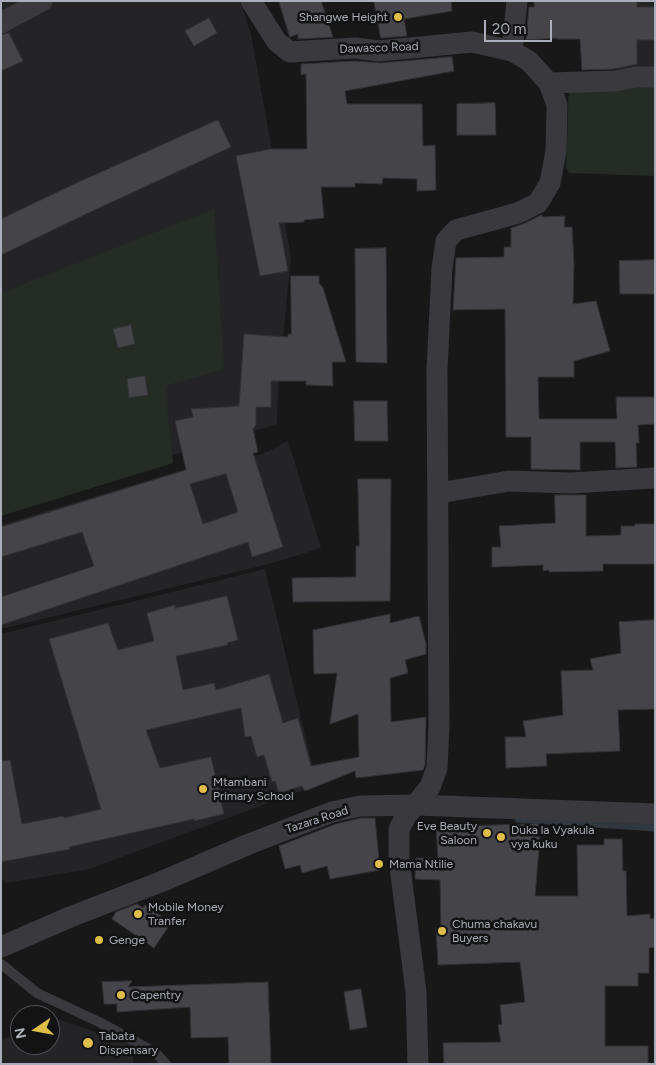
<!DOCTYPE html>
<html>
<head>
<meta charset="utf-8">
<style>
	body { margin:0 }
	#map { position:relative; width:656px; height:1065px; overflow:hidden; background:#181819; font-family:Figtree,sans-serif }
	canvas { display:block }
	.frame { position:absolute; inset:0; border:2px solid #abaeb8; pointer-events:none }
	.north { position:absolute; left:10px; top:1005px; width:50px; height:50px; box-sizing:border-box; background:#131314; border:1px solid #505156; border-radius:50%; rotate:258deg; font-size:14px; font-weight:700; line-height:20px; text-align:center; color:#abaeb8 }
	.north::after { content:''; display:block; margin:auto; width:18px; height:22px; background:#dfbd49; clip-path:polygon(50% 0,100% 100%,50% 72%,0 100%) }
	.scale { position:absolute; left:484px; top:20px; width:68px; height:22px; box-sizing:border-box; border:2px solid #abaeb8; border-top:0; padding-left:6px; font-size:15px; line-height:18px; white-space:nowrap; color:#abaeb8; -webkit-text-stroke:4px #131314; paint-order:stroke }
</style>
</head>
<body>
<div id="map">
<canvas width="656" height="1065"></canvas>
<div class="frame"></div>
<div class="north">N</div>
<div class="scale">20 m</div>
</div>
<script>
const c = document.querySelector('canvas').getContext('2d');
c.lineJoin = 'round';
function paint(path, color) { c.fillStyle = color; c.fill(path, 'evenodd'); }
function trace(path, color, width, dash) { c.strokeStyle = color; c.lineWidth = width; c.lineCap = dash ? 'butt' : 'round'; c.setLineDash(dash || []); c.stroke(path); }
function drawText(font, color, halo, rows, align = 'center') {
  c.font = font + ' Figtree,sans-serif'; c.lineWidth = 5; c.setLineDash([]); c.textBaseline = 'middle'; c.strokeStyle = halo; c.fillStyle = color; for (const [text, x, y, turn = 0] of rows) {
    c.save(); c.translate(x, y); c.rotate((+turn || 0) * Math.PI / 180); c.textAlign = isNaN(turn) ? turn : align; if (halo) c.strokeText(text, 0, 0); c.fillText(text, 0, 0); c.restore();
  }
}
paint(new Path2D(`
	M1,1h239l11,33 40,223 -13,132 -1,35 -276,83z
	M614,1h41v70l-37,1z
	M288,441l33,107 -52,16 -268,65v-104l184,-56 55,-9 25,-7z
	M265,569l52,216 -228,84 -83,14 -5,-4v-245z
	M58,1019l75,26v19h-132v-24l19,-7v12h30v-23z`), '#242426');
paint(new Path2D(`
	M655,82v94l-86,-3 -3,-5 3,-82z
	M214,209l10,160 -59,17 8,77 -172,53v-223z`), '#242c25');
trace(new Path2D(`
	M518,819l137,9`), '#31373e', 7);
const building = new Path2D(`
	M279,1h42l12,36 -35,2v-5l-8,3z
	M374,1h77l1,10 -48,8 3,17 -26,2z
	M534,1h103v6h18v33h-18v24l-23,5 -32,1 -2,-31h-23v-1l-31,2 3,-33h5z
	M209,18l8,15 -23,13 -9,-15z
	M9,33l14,28 -22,10v-36z
	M452,57l2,14 -109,20 2,13h75l1,42 12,-1 1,45 -19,1v-12l-34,-1 -1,6 -27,-1v4h-34l3,31 -20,2v2l-25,1 9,48 -28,5 -24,-120 35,-7h36l-1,-75 -5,1v-11l54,-3 25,2z
	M495,103l1,32h-39v-31z
	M218,120l13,27 -145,67 -85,41v-36l71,-34z
	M542,215v2l23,-1 -1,11h8l2,37 -1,40 23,-3 14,50 -36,10v16h-36l1,42h78l-1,-22h39v27l-17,1 1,18h-3l1,24 -21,1 -1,-26h-35v28l-49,-1v-32h-25l-1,-128 -52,1 3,-52 48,-1v-10h7v-19l12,-4z
	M386,248l1,115 -31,-1 -1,-113z
	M655,260v34h-35l-1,-33z
	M291,276h28v7l4,5 23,74h-14l1,24 -27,-1v-4h-35v26h-15v18l-3,4 5,23 -5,1 30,94 -31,10 -4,-15 -247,83v-28l93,-31 -12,-34 -81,25v-30l185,-57 -11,-49 18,-4 -2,-8 48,-3 5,-72 44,3v-3h3zM226,474l12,38 -35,12 -13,-40z
	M131,325l4,19 -17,4 -5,-19z
	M145,376l3,19 -19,3 -2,-19z
	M354,401h33l1,40h-33z
	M358,479h33l-1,122 -97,1 -1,-24 64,-1v-31h3z
	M555,495h31v41l35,-1v-9h14v-2h20v40h-52v7l-54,1v-2l-6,1v-6l-51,2v-20h9l-2,-21 56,-3z
	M227,596l11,44 -11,3 1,2 -52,11 7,34 31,-7 2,7 53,-16 14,49 15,-5 13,48 48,-9 -1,-43 -28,10 7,-51 -23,1 -1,-44 77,-16v9l29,-7 7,28v10l-21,6 3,13 -18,5 1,44 35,-5 -1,48 -2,5 -67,8 -1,-7 -50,20 -3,-5 -23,7 -4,-12 -3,1 -8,-27 -7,2 -6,-21 -6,1 -4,-29 -95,22 14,38 51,-11 13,57 -30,7v-2l-125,28 1,2 -69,13v-101l9,-1 12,64 41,-8 1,2 37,-9 -52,-170 59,-16 10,27 36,-9 -7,-28 28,-8v3z
	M655,620v89l-37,1 2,41 -74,3 1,12 -41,2 -1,-31h21l-3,-16 40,-6 -2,-44 32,-1 -3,-11 31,-6 -2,-31z
	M361,818h14l5,52 -50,9 -3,-13 -25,7 -2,-8 -15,4 -6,-23 57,-22z
	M538,824v13h2l-5,59h43l-1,-51h27v-6h18l1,32h3l1,45 23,-2v5l5,-1v29l-6,1v25h-11v13h-33v60h43v18h-204l-1,-21 58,-1 -3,-17 4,-1 -2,-19 25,-3 -5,-40 -82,3 -2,-37h5l-1,-48 -25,-1 1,-21h22l-2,-31z
	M137,904l6,4 2,-3 26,18 -17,25 -42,-29 4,-7z
	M132,981l-4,6 140,-5 3,82h-42l-1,-27 -37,1 -1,-31 -73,5v-8h-13l-2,-22z
	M361,989l6,38 -17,3 -6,-38z`);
paint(building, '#454549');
trace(building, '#323235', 1);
trace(new Path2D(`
	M1,964l36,29 62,29 57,31 10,11`), '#39393e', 10);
trace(new Path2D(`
	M251,1l26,41 13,10 65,-4 24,3 93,-9 40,9 17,10 20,22 8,22 -1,46 -6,32 -12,20 -20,10 -62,17 -10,11 -4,27 -5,101 2,357 -2,42 -7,19 -24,29 -7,13v30l17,133 2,72
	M1,23l41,-22
	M512,51l5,-50
	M549,83l66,-2 22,-4h18
	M439,493l70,-12 62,2 84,-5
	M1,947l69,-30 93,-36 86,-37 83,-32 28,-6 56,-1 239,9`), '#39393e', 21);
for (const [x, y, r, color] of [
	[398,17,5,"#dfbd49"],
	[203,789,5,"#dfbd49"],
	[487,833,5,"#dfbd49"],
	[501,837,5,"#dfbd49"],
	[379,864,5,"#dfbd49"],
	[138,914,5,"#dfbd49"],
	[442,931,5,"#dfbd49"],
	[99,940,5,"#dfbd49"],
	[121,995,5,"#dfbd49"],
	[88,1043,6,"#dfbd49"]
]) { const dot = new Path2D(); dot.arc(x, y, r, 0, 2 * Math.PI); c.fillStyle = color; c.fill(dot); trace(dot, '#131314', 2); }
drawText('12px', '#abaeb8', '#131314', [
	["Shangwe Height",388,17,"right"],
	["Mtambani",213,782],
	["Primary School",213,796],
	["Eve Beauty",477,826,"right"],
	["Saloon",477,840,"right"],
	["Duka la Vyakula",511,830],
	["vya kuku",511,844],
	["Mama Ntilie",389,864],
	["Mobile Money",148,907],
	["Tranfer",148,921],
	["Chuma chakavu",452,924],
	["Buyers",452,938],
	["Genge",109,940],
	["Capentry",131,995],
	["Tabata",99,1036],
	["Dispensary",99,1050]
], 'left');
drawText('12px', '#abaeb8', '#131314', [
	["Dawasco Road",379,48,-2],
	["Tazara Road",317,820,-18]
]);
</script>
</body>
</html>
